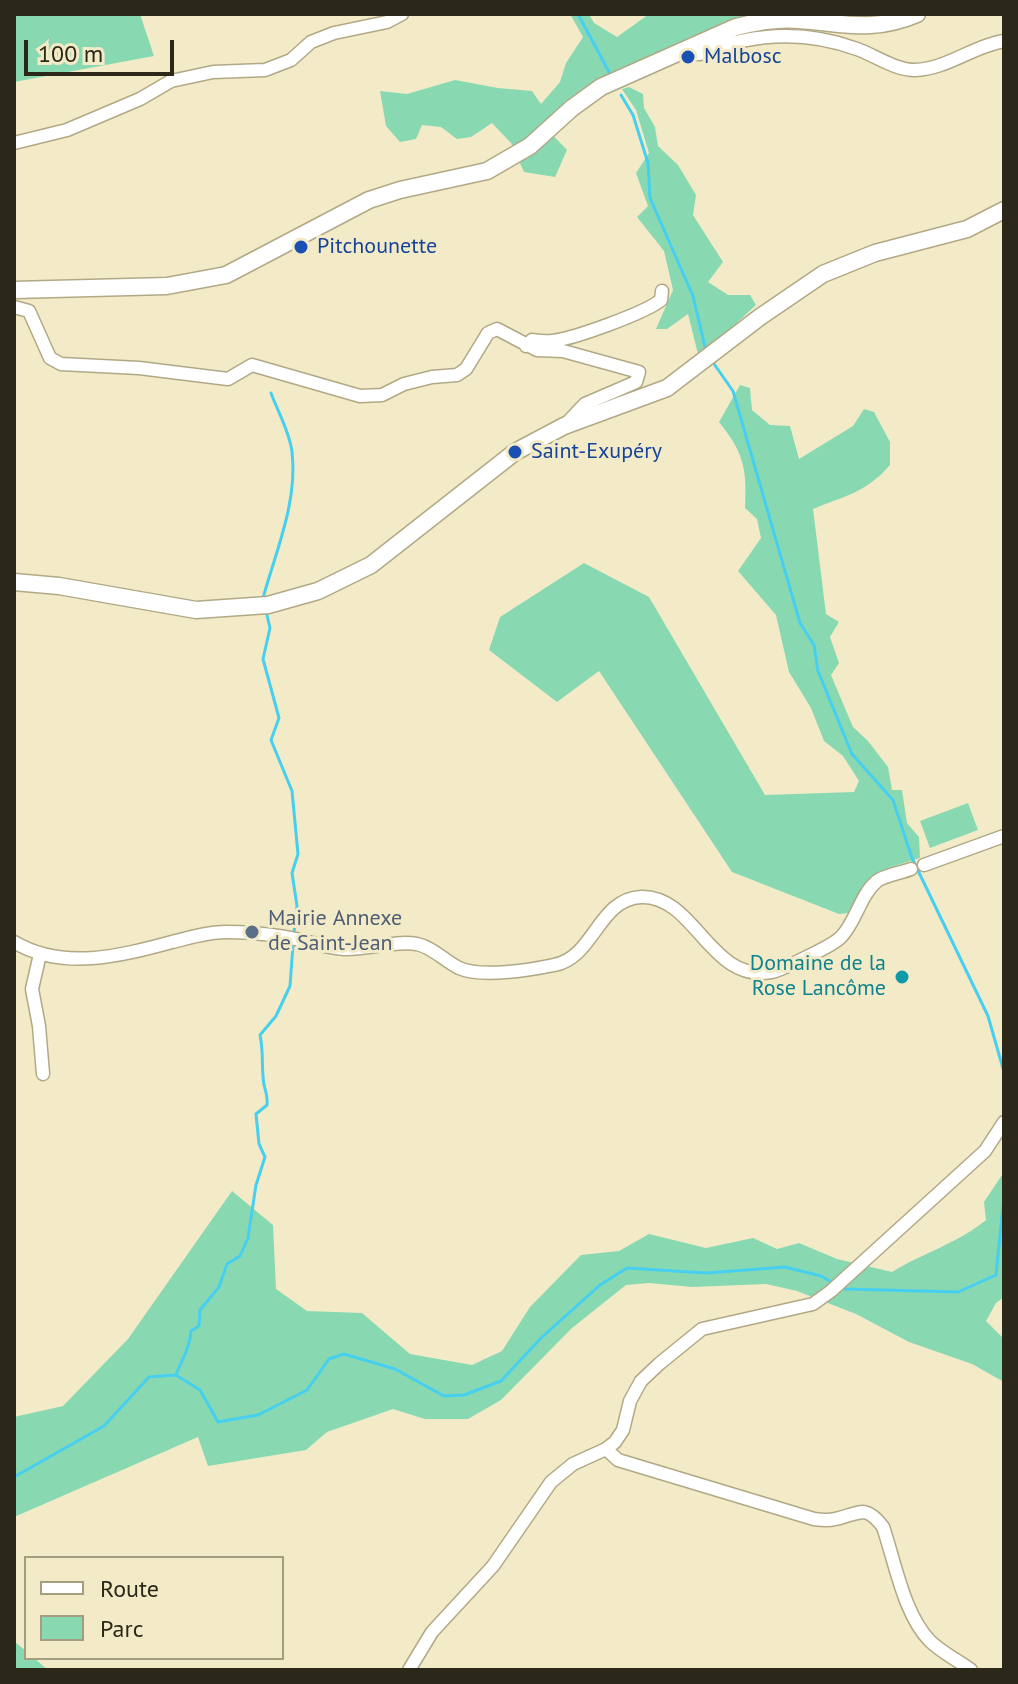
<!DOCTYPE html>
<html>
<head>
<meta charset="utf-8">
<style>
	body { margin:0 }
	#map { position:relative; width:1018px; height:1684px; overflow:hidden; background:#f3ebc7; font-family:"PT Sans",sans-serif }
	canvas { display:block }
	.frame { position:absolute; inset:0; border:16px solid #2b281a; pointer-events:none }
	.legend { position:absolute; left:24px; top:1556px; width:260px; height:104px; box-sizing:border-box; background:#f3ebc7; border:2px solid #a39d82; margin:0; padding:10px 14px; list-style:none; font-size:24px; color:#2b281a }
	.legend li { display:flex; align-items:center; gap:16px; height:40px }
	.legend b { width:40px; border:2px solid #a39d82 }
	.scale { position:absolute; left:24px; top:40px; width:150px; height:36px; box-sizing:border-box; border:4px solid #2b281a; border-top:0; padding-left:10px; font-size:24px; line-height:28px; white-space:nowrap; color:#2b281a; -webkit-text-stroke:6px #f3ebc7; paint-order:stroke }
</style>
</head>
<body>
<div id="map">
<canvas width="1018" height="1684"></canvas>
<div class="frame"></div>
<ul class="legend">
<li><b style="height:10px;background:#fff"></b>Route</li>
<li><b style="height:22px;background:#88d9b2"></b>Parc</li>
</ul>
<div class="scale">100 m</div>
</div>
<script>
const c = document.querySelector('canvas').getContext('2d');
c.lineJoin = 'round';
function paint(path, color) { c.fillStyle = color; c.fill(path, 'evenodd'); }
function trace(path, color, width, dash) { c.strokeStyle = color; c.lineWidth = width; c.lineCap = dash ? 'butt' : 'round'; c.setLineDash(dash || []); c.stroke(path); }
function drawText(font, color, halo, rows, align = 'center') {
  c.font = font + ' "PT Sans",sans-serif'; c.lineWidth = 6; c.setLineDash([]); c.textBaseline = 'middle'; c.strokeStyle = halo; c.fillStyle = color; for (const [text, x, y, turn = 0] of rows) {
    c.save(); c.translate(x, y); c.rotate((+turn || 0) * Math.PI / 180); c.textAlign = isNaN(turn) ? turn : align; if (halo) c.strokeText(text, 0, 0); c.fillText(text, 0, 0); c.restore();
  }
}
paint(new Path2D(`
	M14,14h126l14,42 -140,26z
	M570,14h19l5,9 23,14 32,-23h99l-149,64 -22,15 -34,32 24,25 -12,27 -31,-5 -13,-29 -19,-20 -21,14 -14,2 -16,-12 -19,-2 -6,14 -16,3 -14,-16 -6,-35 27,3 48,-14 43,8 34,3 9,13 19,-22 6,-19 17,-26z
	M629,87l14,7 1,14 11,19 3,19 20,19 18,30 -3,20 30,47 -15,20 20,13h22l6,10 -57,53 -11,-44 -21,15h-11l17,-39 -9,-39 -27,-34 11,-11 -12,-33 13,-20 -13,-43 -14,-21z
	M740,385l10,3 2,22 18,15 20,1 9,33 54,-33 11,-17 10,3 16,30v23c-24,28 -46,31 -77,44l13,105 13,8 -9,15 9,26 -8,12 22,52 15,14 20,26 4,23h10l5,33 12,14 1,21c-41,12 -51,17 -71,55l-10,1 -107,-42 -133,-201 -42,31 -68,-52 11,-33 84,-54 65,34 116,198 89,-3 5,-11 -16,-25 -19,-15 -13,-33 -22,-36 -13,-57 -38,-44 23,-33 -4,-19 -12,-11c2,-39 -1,-55 -26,-86z
	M968,803l10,27 -48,18 -10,-27z
	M1004,1172v125l-8,6 -10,18 18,18v43l-32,-18 -63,-22 -53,-28 -59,-23 -31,-7 -74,3 -43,-4 -23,2 -54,43 -71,72 -33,19h-43l-32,-10 -66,23 -21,18 -98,16 -10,-29 -184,80v-100l49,-11 65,-67 104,-148 41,34 3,64 31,22 55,2 48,41 62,11 30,-14 28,-44 51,-52 38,-4 30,-17 57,14 47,-10 24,11 22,-6 38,16 55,13c31,-19 66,-29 94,-52l-2,-18z
	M14,1641l12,10v7h8l14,12h-34z`), '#88d9b2');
trace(new Path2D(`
	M578,14l31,58
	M621,95l12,20 15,48 2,35 43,98 13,55
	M712,361l21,30 67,232 14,22 4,26 34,83 41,46 19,58 76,158 16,56
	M263,598c13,-47 35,-97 29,-146 -2,-19 -14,-40 -21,-59
	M266,611l4,17 -7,31 16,59 -8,22 21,51 6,63 -6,19 5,33 -3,26
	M840,1286l5,3 113,3 38,-17 8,-79
	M176,1375c6,-16 14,-27 15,-44l8,-5 1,-16 19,-23 8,-23 13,-8 8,-18 8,-53 9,-28 -6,-13 -3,-30 11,-9c1,-7 -1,-13 -3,-20 -3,-18 0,-32 -4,-50l16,-19 14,-30 3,-41
	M14,1477l90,-51 45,-49 27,-2 24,15 18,32 40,-7 49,-25 22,-31 15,-5 51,15 49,27 20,-1 37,-14 40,-43 59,-53 27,-17 79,5 79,-6 36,9 12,7`), '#47cff0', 3);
const minor = new Path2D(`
	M689,48l6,6h5c51,-21 105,-24 157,-5 19,7 38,21 58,21 32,-1 58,-24 89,-29
	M14,143l53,-13 73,-31 31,-18 42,-9 52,-2 26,-10 20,-18 23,-9 53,-11 15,-8
	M14,307l15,4 21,47 11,6 78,4 89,11 24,-14 108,31 22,-1 22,-11 28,-7 25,-2 9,-6 22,-36 9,-4 40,21 26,1 76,21 -3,10 -51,22 -19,20
	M526,346l6,-6c7,1 13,2 20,1 21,-2 93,-28 109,-41l1,-9
	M924,865l80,-29
	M14,942c49,29 106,14 158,0 17,-4 35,-10 53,-10 18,0 42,2 60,5 21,3 39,11 59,12 23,1 50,-9 73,-5 15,3 28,17 42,24 22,10 71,2 95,-3 40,-7 44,-66 87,-68 54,-2 69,86 130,75 11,-2 63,-27 70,-35 15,-15 19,-42 36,-56 8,-6 24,-8 34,-12
	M40,954l-8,35 7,37 4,48
	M606,1449l12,11 196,59c7,1 14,2 21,0 24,-5 30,-16 48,8 12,35 21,88 47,114 12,12 28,19 41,29
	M409,1670l23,-38 61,-66 58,-84 22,-18 33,-15 9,-7 8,-12 7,-29 11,-20 18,-17 43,-35 111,-25 18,-13 154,-140 19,-29`);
const major = new Path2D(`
	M14,290l153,-4 59,-11 143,-75 31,-10 87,-19 43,-25 42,-38 29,-21 135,-60c20,-5 42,-9 63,-7 46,3 73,13 118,-6
	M14,582l45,4 137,24 72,-5 50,-14 53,-26 144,-113 49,-26 103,-38 93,-71 63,-43 52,-21 92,-24 37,-19`);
trace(minor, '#b1a986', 15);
trace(major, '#b1a986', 19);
trace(minor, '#fff', 12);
trace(major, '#fff', 16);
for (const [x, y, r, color] of [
	[688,57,8,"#1a4fb4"],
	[301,247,8,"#1a4fb4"],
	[515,452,8,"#1a4fb4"],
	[252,932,8,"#5c6f8a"],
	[902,977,8,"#0f9aa8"]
]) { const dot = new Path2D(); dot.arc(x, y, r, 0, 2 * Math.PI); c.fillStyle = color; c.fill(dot); trace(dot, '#f3ebc7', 3); }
drawText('22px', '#164399', '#f3ebc7', [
	["Malbosc",704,57],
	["Pitchounette",317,247],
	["Saint-Exupéry",531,452]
], 'left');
drawText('22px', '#4e5e75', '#f3ebc7', [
	["Mairie Annexe",268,919],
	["de Saint-Jean",268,944]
], 'left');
drawText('22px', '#0d838f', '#f3ebc7', [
	["Domaine de la",886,964],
	["Rose Lancôme",886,989]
], 'right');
</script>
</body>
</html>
